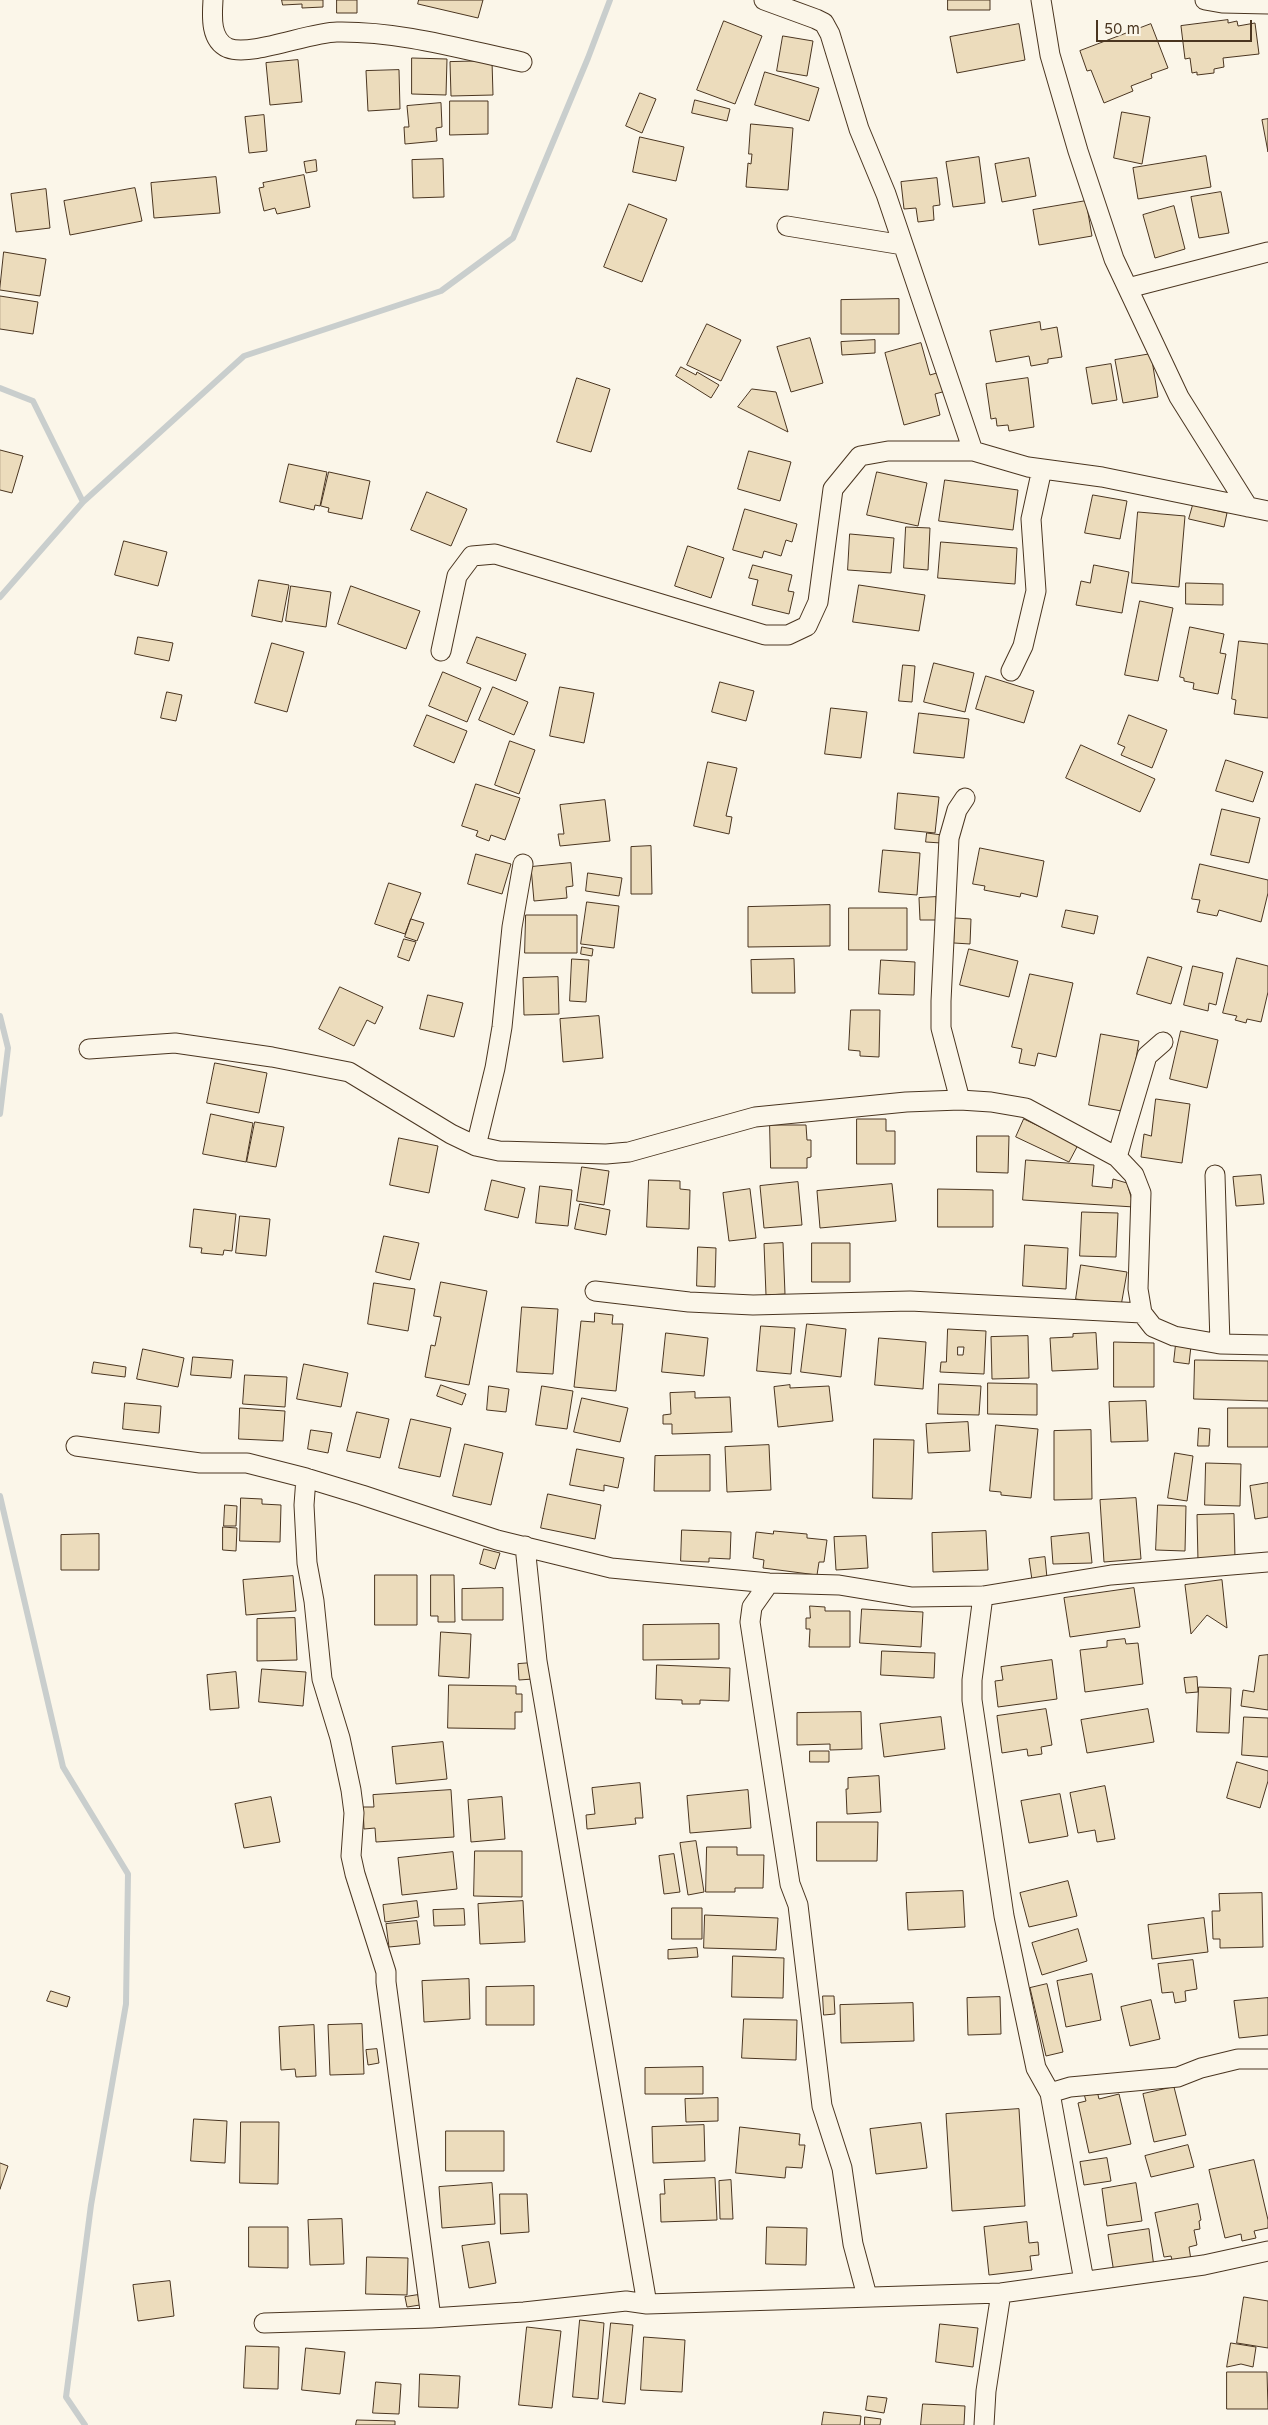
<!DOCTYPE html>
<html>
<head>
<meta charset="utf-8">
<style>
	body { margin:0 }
	#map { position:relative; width:1268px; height:2425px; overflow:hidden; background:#fbf6e9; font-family:Inter,sans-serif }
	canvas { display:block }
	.scale { position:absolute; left:1096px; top:20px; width:156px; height:22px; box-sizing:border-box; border:2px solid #4a3520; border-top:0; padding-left:6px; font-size:15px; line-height:18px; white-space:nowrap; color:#4a3520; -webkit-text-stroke:4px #fbf6e9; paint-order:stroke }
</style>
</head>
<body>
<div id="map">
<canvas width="1268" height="2425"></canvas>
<div class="scale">50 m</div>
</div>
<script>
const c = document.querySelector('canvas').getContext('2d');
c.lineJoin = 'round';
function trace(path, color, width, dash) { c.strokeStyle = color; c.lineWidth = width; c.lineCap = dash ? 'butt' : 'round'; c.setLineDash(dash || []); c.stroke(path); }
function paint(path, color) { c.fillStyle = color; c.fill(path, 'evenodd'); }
trace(new Path2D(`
	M0,388l33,13 50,101
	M0,597l83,-95 161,-146 197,-65 72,-53 75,-180 22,-58
	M0,1016l8,32 -8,66
	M0,1496l63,271 65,107 -2,130 -35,201 -25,192 19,28`), '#c9cecd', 6);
const building = new Path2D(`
	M282,0h41v7l-21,1v-4l-19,1z
	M337,0h20v13h-20z
	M419,0h64l-5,18 -60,-14z
	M948,0h42v10h-42z
	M1228,20v3l9,-2 1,5 17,-3 4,31 -36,4 1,9 -10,2v4l-17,2v-3l-5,1 -2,-15 -5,1 -4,-33z
	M724,21l38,15 -27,68 -38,-14z
	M1019,24l6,36 -68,13 -7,-36z
	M1151,24l17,44 -17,6 1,4 -21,8 2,5 -29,12 -13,-33 -4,1 -7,-20z
	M783,36l30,5 -6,35 -30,-5z
	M412,58l35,1 -1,36 -34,-1z
	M298,60l4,42 -32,3 -4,-42z
	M492,61l1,34 -42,1 -1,-34z
	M399,70l1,39 -32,2 -2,-40z
	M765,72l54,16 -10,33 -54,-16z
	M640,93l16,6 -14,34 -16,-7z
	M695,100l35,9 -3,12 -35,-8z
	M450,101h38v33l-38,1z
	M441,103l1,24 -6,1 1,13 -32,3 -1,-17h5l-2,-21z
	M1122,112l28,5 -8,47 -28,-6z
	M264,115l3,36 -18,2 -4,-36z
	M1268,119v33l-6,-32z
	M751,124l42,4 -5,62 -42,-3 2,-24 3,1 1,-10h-3z
	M640,137l44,10 -8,34 -43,-9z
	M1206,156l5,31 -73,12 -5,-31z
	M979,157l6,46 -32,4 -7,-45z
	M1029,158l7,38 -34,6 -7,-38z
	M443,159l1,38 -31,1 -1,-38z
	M316,160l1,11 -11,2 -2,-11z
	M304,175l6,32 -33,7 -2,-6 -11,3 -5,-23 5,-1 -1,-4z
	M216,177l4,36 -66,5 -3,-35z
	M937,178l3,27 -7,1 1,14 -16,2 -2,-14 -12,1 -3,-27z
	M135,188l7,33 -72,14 -6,-34z
	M46,189l4,39 -34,4 -5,-38z
	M1221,192l8,41 -30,5 -8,-41z
	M1086,201l6,35 -53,9 -6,-35z
	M629,204l38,15 -25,63 -38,-15z
	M1174,206l11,43 -30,9 -12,-43z
	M4,252l42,7 -6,37 -40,-6z
	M0,296l38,6 -5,32 -33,-5z
	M899,299v35h-58v-34z
	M1040,322l1,8 16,-3 5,30 -14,2v4l-17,3 -2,-10 -33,6 -6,-31z
	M707,324l34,16 -20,41 -34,-16z
	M810,338l13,45 -32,9 -14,-45z
	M875,340v13l-33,2 -1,-13z
	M921,343l9,32 10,-3 6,19 -11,3 5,21 -36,10 -19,-72z
	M1151,354l7,43 -35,6 -8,-43z
	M1111,364l6,36 -25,4 -6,-36z
	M681,367l15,8 1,-3 22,13 -8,13 -35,-22z
	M577,378l33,11 -19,63 -34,-10z
	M1028,378l6,49 -25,4 -1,-6 -11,1 -1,-8 -5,1 -5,-35z
	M752,389l24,3 12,40 -50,-25z
	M0,450l23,6 -11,37 -12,-3z
	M749,451l42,11 -11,39 -42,-12z
	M289,464l38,8 -7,34 -5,-1 -1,5 -34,-8z
	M329,472l41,9 -8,38 -34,-7 1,-4 -8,-2z
	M877,472l50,11 -9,43 -51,-11z
	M945,480l73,10 -5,40 -74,-9z
	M427,492l40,17 -16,37 -40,-16z
	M1093,495l34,6 -7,38 -35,-6z
	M1193,505l34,8 -3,14 -35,-8z
	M745,509l52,15 -5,18 -6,-2 -5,16 -17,-5 -2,7 -29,-8z
	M1138,512l47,4 -6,71 -47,-4z
	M906,527l24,1 -2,42 -24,-2z
	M850,534l44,4 -3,35 -43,-3z
	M124,541l43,11 -9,34 -43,-11z
	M941,542l76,6 -2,36 -77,-6z
	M688,546l36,12 -13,40 -36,-12z
	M753,565l39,10 -4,16 6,1 -5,22 -37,-9 6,-25 -9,-2z
	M1094,565l35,7 -7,41 -46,-8 5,-24 9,2z
	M259,580l30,5 -7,37 -30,-6z
	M1186,583l37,1v21l-37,-1z
	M859,585l66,10 -6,36 -66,-9z
	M291,586l40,6 -5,35 -40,-6z
	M351,586l69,25 -14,38 -68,-25z
	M1140,601l33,7 -15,73 -33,-6z
	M1190,627l34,7 -4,19 6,1 -8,40 -25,-5 1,-6 -10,-2v-3l-4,-1z
	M138,637l35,6 -4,18 -34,-7z
	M477,637l49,17 -10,27 -49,-18z
	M1239,641l29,3v74l-34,-4 2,-14 -4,-1z
	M272,643l32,9 -17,60 -32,-9z
	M934,663l40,10 -9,39 -41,-10z
	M903,665l12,1 -3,36 -13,-1z
	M443,672l38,16 -14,34 -38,-16z
	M986,676l48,15 -10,32 -48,-14z
	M720,682l34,9 -8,30 -34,-9z
	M493,687l35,15 -14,33 -35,-15z
	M560,687l34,6 -10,50 -34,-7z
	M167,692l15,3 -6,26 -15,-3z
	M831,708l36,4 -6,46 -36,-4z
	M919,713l50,6 -5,39 -50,-5z
	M427,715l40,16 -13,32 -40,-17z
	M1129,715l38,15 -15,38 -31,-13 4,-8 -7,-3z
	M510,741l25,9 -16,44 -24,-9z
	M1081,745l74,34 -15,33 -74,-34z
	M1226,760l37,12 -10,30 -37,-11z
	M708,762l29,6 -11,48 6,1 -3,17 -35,-8z
	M476,784l44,14 -15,42 -14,-5 -2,6 -13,-5 2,-5 -16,-5z
	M898,793l41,4 -4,36 -40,-4z
	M605,800l5,41 -50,5 -2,-12h6l-4,-29z
	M1222,809l38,9 -11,45 -38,-8z
	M927,833l15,2 -1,8 -15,-1z
	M651,846l1,48h-21v-47z
	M980,848l64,13 -7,36 -16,-4 -1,4 -36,-7 1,-4 -12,-2z
	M883,850l37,3 -3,42 -38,-3z
	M476,854l35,10 -9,30 -34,-10z
	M571,863l2,23 -7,1 1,11 -33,3 -3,-34z
	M1200,864l68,16v13l-7,29 -42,-12 -2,6 -20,-4 3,-12 -8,-1z
	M588,873l34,5 -3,18 -33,-5z
	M389,883l32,10 -16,41 -30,-10z
	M936,897l1,23h-17l-1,-22z
	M587,902l32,4 -5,42 -33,-4z
	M830,905v41l-82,1v-40z
	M849,908h58v42h-58z
	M1066,910l32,6 -4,18 -32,-7z
	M526,915h51v38h-52z
	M955,918l16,1 -1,25 -16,-1z
	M411,919l13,4 -7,18 -12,-4z
	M404,939l12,3 -7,19 -11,-4z
	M582,947l11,2 -1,7 -11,-2z
	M969,949l49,12 -9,36 -49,-12z
	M1148,957l34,10 -11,37 -34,-10z
	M1237,958l31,8v26l-7,30 -14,-3 -1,4 -11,-3 2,-4 -14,-3z
	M572,959l17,1 -3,42 -16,-1z
	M794,959l1,34h-43l-1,-33z
	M881,960l34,2 -1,33 -35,-1z
	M1193,966l30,7 -7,32 -7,-2 -1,8 -24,-6z
	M1030,974l43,9 -17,74 -18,-4 -3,13 -16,-3 3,-14 -10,-2z
	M558,977l1,37 -35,1 -1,-37z
	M340,987l43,20 -8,17 -8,-4 -13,26 -35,-17z
	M428,995l35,8 -9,34 -34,-8z
	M851,1010h29l-1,47 -19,-1v-5l-11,-1z
	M599,1016l4,42 -40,4 -3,-43z
	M1181,1031l37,9 -11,48 -37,-9z
	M1101,1034l38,7 -12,71 -38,-7z
	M215,1063l52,10 -8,40 -52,-10z
	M1156,1099l34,5 -8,59 -41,-6 3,-23 7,2z
	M211,1114l42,9 -7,39 -43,-8z
	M857,1119h29v12h9v33h-38z
	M1024,1119l54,26 -9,17 -53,-25z
	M255,1122l29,5 -8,40 -29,-5z
	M770,1125h36l1,15h4v17l-4,1v10h-36z
	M977,1136h32l-1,37 -31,-1z
	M399,1138l39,8 -9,47 -39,-8z
	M1026,1160l68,5 -2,21 20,2 1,-9 14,4 7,24 -111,-7z
	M582,1167l27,4 -5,34 -27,-4z
	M1261,1175l3,29 -28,2 -3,-29z
	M492,1180l33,8 -7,30 -33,-8z
	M649,1180l31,1v8l10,1 -1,39 -42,-2z
	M798,1182l4,43 -38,3 -4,-42z
	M892,1184l4,37 -76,7 -3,-37z
	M540,1186l32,4 -4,36 -32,-3z
	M750,1189l6,49 -27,3 -6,-48z
	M938,1189l55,1v37h-55z
	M580,1204l30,6 -4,25 -31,-6z
	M194,1209l42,5 -4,37 -8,-1 -1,5 -22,-2 1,-5 -12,-1z
	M1082,1212l36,1 -2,44 -36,-1z
	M240,1216l30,3 -4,37 -30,-3z
	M384,1236l35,7 -9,37 -34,-8z
	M783,1243l2,51 -19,1 -2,-51z
	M812,1243h38v39h-38z
	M1025,1245l43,3 -2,41 -43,-3z
	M698,1247l18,1 -1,39 -18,-1z
	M1081,1265l46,7 -6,34 -45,-7z
	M441,1282l46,9 -18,94 -44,-8 6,-32 4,1 6,-29 -7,-1z
	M374,1283l41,6 -7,42 -40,-7z
	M522,1307l36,2 -5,65 -36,-2z
	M595,1313l18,2 -1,9h11l-7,67 -42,-4 7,-66 13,1z
	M807,1324l39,5 -5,48 -40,-5z
	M761,1326l34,2 -4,46 -34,-3z
	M948,1329l38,2 -2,43 -44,-2 1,-10h5zM958,1347h6l-1,8h-5z
	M666,1333l42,5 -4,38 -42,-4z
	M1096,1333l2,36 -46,2 -2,-33 23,-1v-3z
	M1028,1336l1,42 -37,1 -1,-42z
	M879,1338l47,4 -3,47 -48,-4z
	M1114,1342l40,1v44h-40z
	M1176,1344l15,2 -2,18 -15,-2z
	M143,1349l41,9 -6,29 -41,-8z
	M193,1357l40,3 -2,18 -40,-3z
	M1195,1360l73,1v40l-74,-2z
	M94,1362l32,5 -1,10 -33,-4z
	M304,1364l44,9 -7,34 -44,-8z
	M245,1375l42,2 -2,30 -42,-3z
	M988,1383l49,1v31l-49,-1z
	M939,1384l42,2 -2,29 -41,-1z
	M441,1385l25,9 -4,11 -25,-9z
	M790,1385v3l39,-2 4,35 -55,6 -4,-40z
	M489,1386l20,3 -3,23 -19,-2z
	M542,1386l31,5 -6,38 -31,-4z
	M695,1392v6l35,-1 2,35 -60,2v-10h-9v-9l8,-1 -1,-21z
	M582,1398l46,10 -8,34 -46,-10z
	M1146,1401l2,40 -37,1 -2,-40z
	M125,1403l36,3 -2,27 -36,-4z
	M240,1408l45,3 -2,30 -44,-2z
	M1228,1408h40v39h-40z
	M357,1412l32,7 -9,39 -33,-7z
	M411,1419l40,9 -11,49 -41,-9z
	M968,1422l2,29 -42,2 -2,-29z
	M996,1425l42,4 -7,69 -30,-3v-3l-11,-1z
	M1199,1428l11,1 -1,17h-11z
	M311,1430l21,3 -4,20 -20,-4z
	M1091,1430l1,69 -38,1v-69z
	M874,1439l40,1 -2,59 -39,-1z
	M465,1444l38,9 -12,52 -38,-9z
	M769,1445l2,45 -44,2 -2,-45z
	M577,1449l47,9 -6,30 -14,-3v6l-34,-6z
	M1175,1453l18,3 -6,45 -19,-3z
	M710,1455v36h-56l1,-35z
	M1206,1463l35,1 -1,42 -35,-1z
	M1268,1483v34l-13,2 -5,-33z
	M548,1494l53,11 -6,34 -54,-11z
	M241,1498l21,1v5l19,1 -1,37 -40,-1z
	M1136,1498l5,61 -37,3 -4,-62z
	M225,1505l12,1 -1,20h-12z
	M1158,1505l28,1 -1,45 -29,-1z
	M1234,1514l1,45 -37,2 -1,-46z
	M223,1527l14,1 -1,23 -13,-1z
	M682,1530l49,2 -1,27 -21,-1v4l-28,-1z
	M774,1531l33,3v4l20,2 -3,22h-5l-2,13 -54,-7 1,-8 -11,-2 3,-26 17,2z
	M986,1531l2,39 -55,2 -1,-39z
	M1089,1533l3,30 -39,1 -2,-27z
	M99,1534v36h-38v-35z
	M866,1536l2,32 -32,2 -2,-33z
	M484,1549l16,4 -5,16 -15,-5z
	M1045,1557l2,21 -15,2 -3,-21z
	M375,1575h42v50h-42z
	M431,1575h23l1,47h-17v-6h-7z
	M293,1576l3,35 -50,4 -3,-35z
	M1222,1580l5,48 -20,-13 -16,19 -6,-49z
	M503,1588v32h-41v-31z
	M1134,1588l6,39 -70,10 -6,-39z
	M810,1606l15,1v4h25v36h-41l1,-18h-4v-11h4z
	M862,1609l61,3 -2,35 -61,-4z
	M295,1618l2,42 -40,1v-42z
	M719,1624v35l-76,1v-35z
	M441,1632l30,2 -2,44 -30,-2z
	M1125,1639l1,5 12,-1 5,41 -58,8 -5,-42 27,-3v-6z
	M882,1651l53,2 -1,25 -53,-3z
	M1268,1655v55l-27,-4 2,-16 11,2 5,-36z
	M1052,1660l5,39 -59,8 -3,-26 8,-1 -2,-13z
	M532,1663l1,16 -14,1 -1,-16z
	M657,1665l73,3 -1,33 -29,-1v4h-18v-4l-26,-1z
	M262,1669l44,3 -3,34 -44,-4z
	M236,1672l3,36 -29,2 -3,-35z
	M1197,1677l1,15 -12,1 -2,-15z
	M449,1685l67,1v8h6v18h-7v17l-67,-1z
	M1199,1687l32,1 -2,45 -32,-1z
	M1046,1709l6,36 -11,2 1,7 -14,2 -1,-7 -25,4 -5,-37z
	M1148,1709l6,33 -67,11 -6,-33z
	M861,1712l1,37 -32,1v-6l-33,1v-32z
	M941,1717l4,32 -61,8 -4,-33z
	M1244,1717l24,1v39l-26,-2z
	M443,1742l4,37 -51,5 -4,-37z
	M810,1751h19v11h-19z
	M1237,1762l31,9v10l-8,27 -33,-10z
	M879,1776l2,36 -34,2 -1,-25h2v-11z
	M640,1783l3,35h-8l1,6 -49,5 -1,-14 9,-1 -3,-26z
	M1105,1786l10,53 -18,3 -2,-12 -17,3 -8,-40z
	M451,1790l3,47 -78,5 -1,-14 -11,1 -1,-22h11l-1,-12z
	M748,1790l3,38 -61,5 -3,-37z
	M1060,1794l8,42 -39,7 -8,-42z
	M271,1797l9,45 -36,6 -9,-44z
	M502,1797l3,42 -34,3 -3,-42z
	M817,1822h61l-1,39h-60z
	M696,1841l8,51 -16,3 -8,-52z
	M707,1847h30v8h27l-1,33h-28v4h-29z
	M475,1851h47v46l-48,-1z
	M453,1852l4,37 -55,6 -4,-37z
	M674,1854l6,38 -16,2 -5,-38z
	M1068,1881l9,35 -48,11 -9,-34z
	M963,1891l2,36 -57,3 -2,-37z
	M1262,1893l1,54 -43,1v-9h-7l-1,-28h8l-1,-17z
	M417,1901l2,16 -34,5 -2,-17z
	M523,1901l2,41 -45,2 -2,-40z
	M672,1908h30v31h-30z
	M464,1909l1,16 -31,1 -1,-16z
	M705,1915l73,3 -2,32 -72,-2z
	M1204,1918l4,34 -56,7 -4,-34z
	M417,1921l3,23 -31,3 -3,-23z
	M1078,1929l9,32 -45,14 -10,-32z
	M697,1948l1,9 -30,2v-9z
	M733,1956l51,2 -1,40 -51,-1z
	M1193,1960l4,29 -12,2 1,10 -11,2 -2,-11 -11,1 -4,-29z
	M1092,1974l9,46 -35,7 -9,-46z
	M469,1979l1,40 -46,3 -2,-41z
	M1047,1984l16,68 -17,4 -16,-68z
	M534,1986v39h-48v-38z
	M51,1991l19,6 -3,10 -20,-6z
	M823,1996h11l1,18 -11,1z
	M1000,1997l1,37 -33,1 -1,-37z
	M1268,1998v37l-29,3 -5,-37z
	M1151,2000l9,39 -30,7 -9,-39z
	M913,2003l1,38 -73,2 -1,-38z
	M744,2019l53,1 -1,40 -54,-2z
	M362,2024l2,50 -34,1 -2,-50z
	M314,2025l2,51 -20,1 -1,-8 -14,1 -2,-43z
	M377,2049l2,14 -11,2 -2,-15z
	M703,2067v27h-58v-26z
	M1174,2087l12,48 -32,7 -11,-48z
	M1097,2091l2,8 20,-5 12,50 -42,9 -11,-50 8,-2 -2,-7z
	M718,2098v23l-32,1 -1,-23z
	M1019,2109l6,97 -73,5 -6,-97z
	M194,2119l33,2 -2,42 -34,-2z
	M241,2122h38l-1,62 -38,-1z
	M921,2123l6,45 -51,6 -6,-45z
	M704,2125l1,36 -52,2 -1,-36z
	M740,2127l60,7 -1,11h6l-3,23 -16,-1 -1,11 -49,-5z
	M446,2131h58v40h-58z
	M1188,2145l6,22 -43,10 -6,-21z
	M1107,2158l4,23 -27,4 -4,-23z
	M1254,2160l14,60v8l-14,3 2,7 -14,3 -1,-7 -16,4 -16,-68z
	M0,2163l8,3 -8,23z
	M715,2178l2,42 -56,2 -1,-28h5l-1,-14z
	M731,2180l2,39h-13l-1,-38z
	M492,2183l3,41 -53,4 -3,-41z
	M1136,2183l6,38 -35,5 -5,-37z
	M500,2194h27l2,38 -28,2z
	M1198,2204l3,16 -2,1 1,8 -6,1 3,15 -8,2 2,13 -18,4 -2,-8 -7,1 -9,-44z
	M342,2219l2,45 -34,1 -2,-45z
	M1027,2222l2,21 9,-1 1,13 -9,1 2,14 -43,5 -5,-48z
	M249,2227h39v41l-39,-1z
	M767,2227l40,1 -1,37 -40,-1z
	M1149,2229l5,38 -40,6 -6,-38z
	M489,2242l7,41 -27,5 -7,-42z
	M367,2257l41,1 -1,37 -41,-1z
	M170,2281l4,35 -36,5 -5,-36z
	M418,2295l2,10 -13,2 -2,-10z
	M1244,2297l24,4v47l-31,-5z
	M580,2320l24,3 -6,76 -25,-2z
	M611,2323l22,2 -8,79 -22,-2z
	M940,2324l38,4 -5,39 -37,-5z
	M527,2327l34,4 -9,77 -33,-3z
	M644,2337l41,3 -3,52 -41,-2z
	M1231,2343l25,4 -3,20 -12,-3 -14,3z
	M246,2346l33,1 -1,42 -34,-1z
	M306,2348l39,4 -5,42 -38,-4z
	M1227,2372h40l1,37h-41z
	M420,2374l40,2 -2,32 -39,-1z
	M376,2382l25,2 -2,30 -26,-1z
	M868,2396l19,2 -3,15 -18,-3z
	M923,2404l42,2 -1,19h-43z
	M824,2412l37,4 -1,9h-38z
	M865,2417l16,2 -1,6h-15z
	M357,2420l38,1v4h-39z`);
paint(building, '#ecdcbc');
trace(building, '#4a3520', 1);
const minor = new Path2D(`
	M213,0c-1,16 -3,40 15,48 23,9 82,-16 109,-16 63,-1 124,17 185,30
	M764,0l52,19 8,4 6,11 29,95 27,65 87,257
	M1041,0l9,55 28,96 36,108 65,138 69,110
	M1205,0l17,3 46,1
	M787,226l116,19
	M1128,288l140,-36
	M441,651l16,-75 15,-20 23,-2 270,81h23l19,-9 11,-24 15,-113 27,-33 28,-5h85l55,16 74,10 166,34
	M1011,671l12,-25 13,-55 -5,-72 11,-50
	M89,1049l86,-6 97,14 77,15 102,62 25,12 23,5 107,3 23,-2 126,-35 151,-15 54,-2 31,2 35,6 91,49 17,18 7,18 -3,96 4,24 11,14 21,9 46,8 48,1
	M960,1100l-19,-72v-27l8,-163 8,-28 8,-12
	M476,1146l19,-78 7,-41 10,-100 11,-63
	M1117,1157l30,-101 16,-14
	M1215,1175l5,169
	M595,1291l94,11 64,3 157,-4 232,12
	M76,1446l124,17h47l59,15 56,17 135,45 114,28 158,15 70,2 73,12 71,-1 128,-21 157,-13
	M306,1478l-2,27 3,58 7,38 8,78 18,59 11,52 3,23 -3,43 4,18 31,98v10l45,336 93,-6 102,-11 21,3 354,-11 203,-28 64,-14
	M525,1546l12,115 110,643
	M769,1583l-17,24 -2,15 40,262 8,21 24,201 20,62 11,76 14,52
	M983,1596l-11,84v20l32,216 32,152 14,25 34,188
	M1050,2093l20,-6 108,-10 23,-9 37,-9h30
	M264,2323l167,-5
	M984,2425l2,-34 15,-98`);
trace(minor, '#4a3520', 21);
trace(minor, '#fbf6e9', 19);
</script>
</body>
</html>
